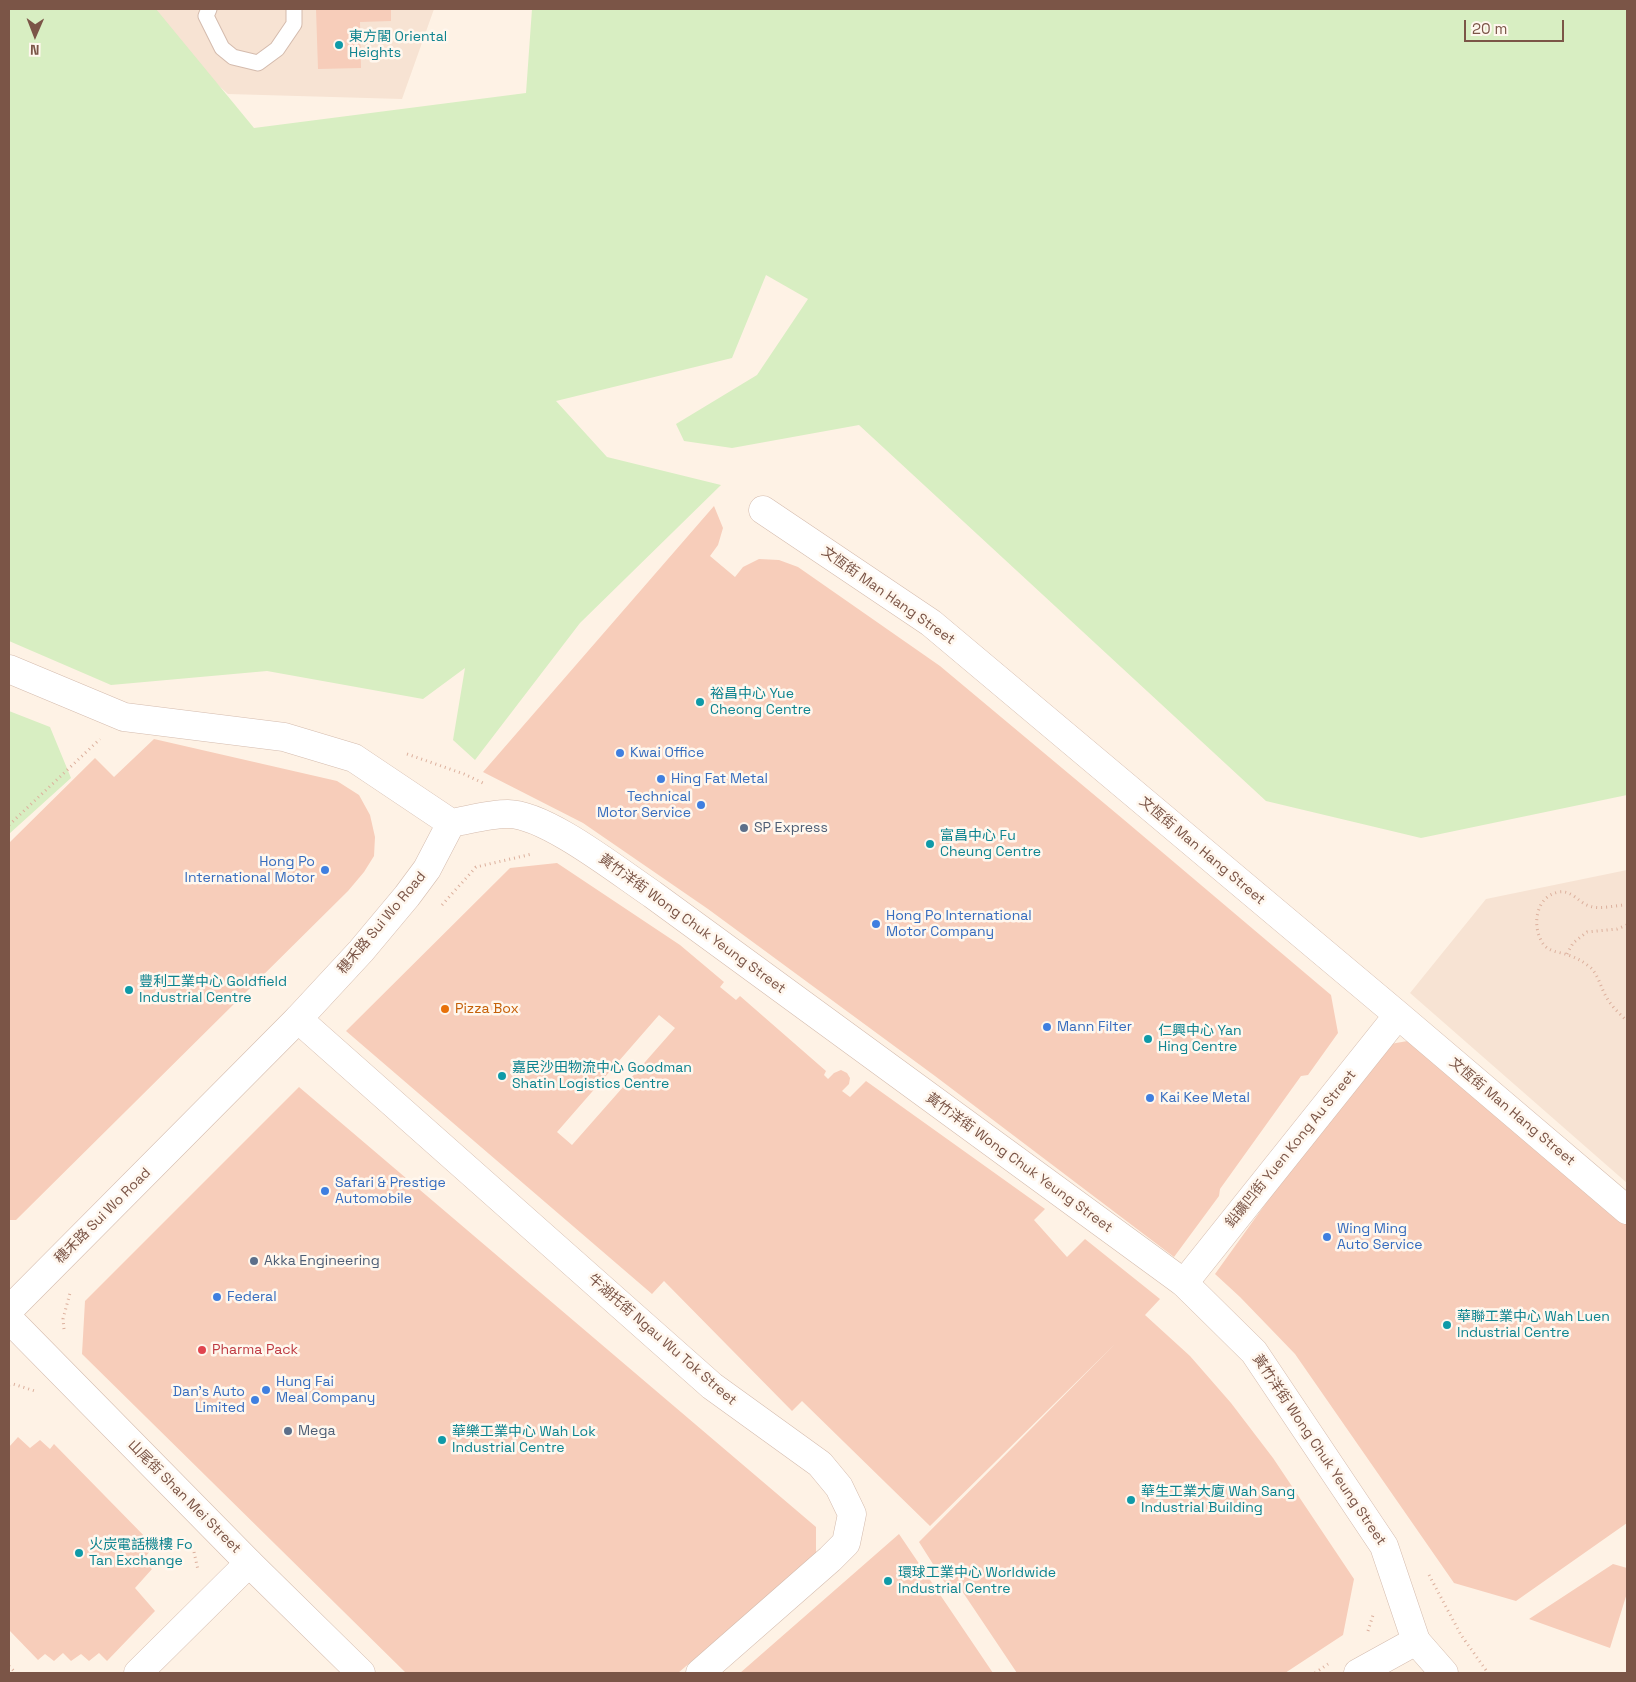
<!DOCTYPE html>
<html>
<head>
<meta charset="utf-8">
<style>
	body { margin:0 }
	#map { position:relative; width:1636px; height:1682px; overflow:hidden; background:#fef2e5; font-family:"Space Grotesk",sans-serif }
	canvas { display:block }
	.frame { position:absolute; inset:0; border:10px solid #7b5547; pointer-events:none }
	.north { position:absolute; left:10px; top:10px; width:50px; height:50px; -webkit-text-stroke:4px #fff7ee; paint-order:stroke; rotate:181deg; font-size:14px; font-weight:700; line-height:20px; text-align:center; color:#7b5547 }
	.north::after { content:''; display:block; margin:auto; width:18px; height:22px; background:#7b5547; clip-path:polygon(50% 0,100% 100%,50% 72%,0 100%) }
	.scale { position:absolute; left:1464px; top:20px; width:100px; height:22px; box-sizing:border-box; border:2px solid #7b5547; border-top:0; padding-left:6px; font-size:15px; line-height:18px; white-space:nowrap; color:#7b5547; -webkit-text-stroke:4px #fff7ee; paint-order:stroke }
</style>
</head>
<body>
<div id="map">
<canvas width="1636" height="1682"></canvas>
<div class="frame"></div>
<div class="north">N</div>
<div class="scale">20 m</div>
</div>
<script>
const c = document.querySelector('canvas').getContext('2d');
c.lineJoin = 'round';
function paint(path, color) { c.fillStyle = color; c.fill(path, 'evenodd'); }
function trace(path, color, width, dash) { c.strokeStyle = color; c.lineWidth = width; c.lineCap = dash ? 'butt' : 'round'; c.setLineDash(dash || []); c.stroke(path); }
function drawText(font, color, halo, rows, align = 'center') {
  c.font = font + ' "Space Grotesk","Noto Sans TC",sans-serif'; c.lineWidth = 5; c.setLineDash([]); c.textBaseline = 'middle'; c.strokeStyle = halo; c.fillStyle = color; for (const [text, x, y, turn = 0] of rows) {
    c.save(); c.translate(x, y); c.rotate((+turn || 0) * Math.PI / 180); c.textAlign = isNaN(turn) ? turn : align; if (halo) c.strokeText(text, 0, 0); c.fillText(text, 0, 0); c.restore();
  }
}
paint(new Path2D(`
	M133,9h301l-32,90 -174,-5z
	M1627,870v313l-217,-190 76,-94z`), '#f7e3d3');
paint(new Path2D(`
	M9,9h147l98,119 272,-35 6,-84h1095v786l-206,43 -155,-37 -407,-376 -127,23 -48,-7 -8,-17 81,-49 51,-76 -42,-24 -34,83 -176,43 51,56 114,28 -141,138 -105,137 -22,-20 12,-72 -42,31 -156,-28 -156,14 -102,-44z
	M9,711l41,16 21,51 -62,56z`), '#d8eec2');
paint(new Path2D(`
	M316,9h75v12l-31,1 1,46 -43,1z
	M714,506l9,22 -5,17 -8,11 25,21 8,-10 16,-8 20,1 19,7 142,99 183,153 208,176 7,38 -30,42 -7,1 -81,113 -1,7 -45,61 -239,-181 -227,-167 -125,-86 -100,-51z
	M154,739l183,42 22,14 11,20 5,22 -1,19 -10,16 -16,19 -332,329h-7v-377l86,-85 19,19z
	M557,863l123,82 44,37 -4,5 16,13 4,-4 86,75 -2,4 4,4 6,-6 7,-3 6,3 3,5 -1,6 -7,7 8,6 16,-16 179,128 -11,11 33,37 18,-18 75,60 -15,16 45,41 41,47 42,55 81,121 -11,56 -58,38h-268l-57,-85 -8,6 -33,-52 196,-198 -185,182 -128,-125 -10,10 -128,-130 -12,13 -306,-263 164,-163zM659,1015l16,13 -103,117 -15,-13z
	M1419,1039l208,177v307l-111,78 -62,-18 -159,-229 -55,-57 -25,-23 164,-228z
	M299,1087l517,440v28l-138,118h-272l-324,-319 3,-53z
	M18,1437l12,11 10,-8 10,9 4,-5 100,102 -11,14 9,9 -17,19 20,23 -48,50 -8,-8 -10,8 -8,-7 -10,7 -8,-8 -9,8 -9,-7 -7,6 -29,-30v-183z
	M899,1534l94,139h-253z
	M1613,1564l14,4v25l-17,55 -81,-29z`), '#f7cdba');
const service = new Path2D(`
	M209,9l-3,7 16,32 11,9 25,6 19,-14 17,-25v-15`);
const minor = new Path2D(`
	M763,510l168,113 467,392 229,195
	M298,1019l414,367 108,78 19,23 13,27 -6,29 -16,16 -130,114
	M1184,1283l214,-268
	M1416,1641l28,32
	M138,1673l111,-110`);
const tertiary = new Path2D(`
	M9,669l115,48 160,20 70,21 97,65
	M451,823c18,-3 38,-9 57,-9 38,0 111,58 144,80l532,389 70,69 130,194 32,95 -58,32
	M9,1310l289,-291 63,-68 46,-55 20,-27 24,-46
	M9,1319l240,244 112,110`);
trace(service, '#d4bbad', 17);
trace(minor, '#d4bbad', 29);
trace(tertiary, '#d4bbad', 29);
trace(new Path2D(`
	M407,754l57,20 21,10
	M9,825l91,-86
	M442,905l34,-38 56,-13
	M1627,905c-12,0 -26,5 -38,1 -11,-4 -17,-16 -30,-14 -24,4 -28,36 -15,53 6,7 16,7 24,10 9,3 16,7 23,13 8,8 10,21 16,30 5,9 13,16 20,23
	M1567,954l6,-11 14,-11 30,-3 10,-4
	M64,1329l-1,-10 7,-26
	M9,1385l4,-1 22,7
	M194,1552l4,18
	M1429,1575l32,60 27,38
	M1368,1631l5,-16
	M9,1666l7,7
	M1315,1673l13,-9`), '#dcb09d', 3, [1, 4]);
trace(service, '#fff', 15);
trace(minor, '#fff', 28);
trace(tertiary, '#fff', 28);
for (const [x, y, r, color] of [
	[339,45,5,"#0f9aa8"],
	[700,702,5,"#0f9aa8"],
	[620,753,5,"#3f7fe0"],
	[661,779,5,"#3f7fe0"],
	[701,805,5,"#3f7fe0"],
	[744,828,5,"#5c6f8a"],
	[930,844,5,"#0f9aa8"],
	[325,870,5,"#3f7fe0"],
	[876,924,5,"#3f7fe0"],
	[129,990,5,"#0f9aa8"],
	[445,1009,5,"#e8710a"],
	[1047,1027,5,"#3f7fe0"],
	[1148,1039,5,"#0f9aa8"],
	[502,1076,5,"#0f9aa8"],
	[1150,1098,5,"#3f7fe0"],
	[325,1191,5,"#3f7fe0"],
	[1327,1237,5,"#3f7fe0"],
	[254,1261,5,"#5c6f8a"],
	[217,1297,5,"#3f7fe0"],
	[1447,1325,5,"#0f9aa8"],
	[202,1350,5,"#e0444e"],
	[266,1390,5,"#3f7fe0"],
	[255,1400,5,"#3f7fe0"],
	[288,1431,5,"#5c6f8a"],
	[442,1440,5,"#0f9aa8"],
	[1131,1500,5,"#0f9aa8"],
	[79,1553,5,"#0f9aa8"],
	[888,1581,5,"#0f9aa8"]
]) { const dot = new Path2D(); dot.arc(x, y, r, 0, 2 * Math.PI); c.fillStyle = color; c.fill(dot); trace(dot, '#fff7ee', 2); }
drawText('14px', '#0d838f', '#fff7ee', [
	["東方閣 Oriental",349,37],
	["Heights",349,53],
	["裕昌中心 Yue",710,694],
	["Cheong Centre",710,710],
	["富昌中心 Fu",940,836],
	["Cheung Centre",940,852],
	["豐利工業中心 Goldfield",139,982],
	["Industrial Centre",139,998],
	["仁興中心 Yan",1158,1031],
	["Hing Centre",1158,1047],
	["嘉民沙田物流中心 Goodman",512,1068],
	["Shatin Logistics Centre",512,1084],
	["華聯工業中心 Wah Luen",1457,1317],
	["Industrial Centre",1457,1333],
	["華樂工業中心 Wah Lok",452,1432],
	["Industrial Centre",452,1448],
	["華生工業大廈 Wah Sang",1141,1492],
	["Industrial Building",1141,1508],
	["火炭電話機樓 Fo",89,1545],
	["Tan Exchange",89,1561],
	["環球工業中心 Worldwide",898,1573],
	["Industrial Centre",898,1589]
], 'left');
drawText('14px', '#7b5547', '#fff7ee', [
	["文恆街 Man Hang Street",888,596,35],
	["文恆街 Man Hang Street",1202,851,40],
	["穗禾路 Sui Wo Road",382,923,-50],
	["黃竹洋街 Wong Chuk Yeung Street",692,924,36],
	["文恆街 Man Hang Street",1512,1112,40],
	["鉛礦凹街 Yuen Kong Au Street",1291,1149,-51],
	["黃竹洋街 Wong Chuk Yeung Street",1019,1163,36],
	["穗禾路 Sui Wo Road",103,1216,-45],
	["牛湖托街 Ngau Wu Tok Street",662,1340,41],
	["黃竹洋街 Wong Chuk Yeung Street",1319,1450,56],
	["山尾街 Shan Mei Street",184,1497,45]
]);
drawText('14px', '#366cbe', '#fff7ee', [
	["Kwai Office",630,753],
	["Hing Fat Metal",671,779],
	["Technical",691,797,"right"],
	["Motor Service",691,813,"right"],
	["Hong Po",315,862,"right"],
	["International Motor",315,878,"right"],
	["Hong Po International",886,916],
	["Motor Company",886,932],
	["Mann Filter",1057,1027],
	["Kai Kee Metal",1160,1098],
	["Safari & Prestige",335,1183],
	["Automobile",335,1199],
	["Wing Ming",1337,1229],
	["Auto Service",1337,1245],
	["Federal",227,1297],
	["Hung Fai",276,1382],
	["Meal Company",276,1398],
	["Dan's Auto",245,1392,"right"],
	["Limited",245,1408,"right"]
], 'left');
drawText('14px', '#4e5e75', '#fff7ee', [
	["SP Express",754,828],
	["Akka Engineering",264,1261],
	["Mega",298,1431]
], 'left');
drawText('14px', '#c56008', '#fff7ee', [
	["Pizza Box",455,1009]
], 'left');
drawText('14px', '#be3a42', '#fff7ee', [
	["Pharma Pack",212,1350]
], 'left');
</script>
</body>
</html>
